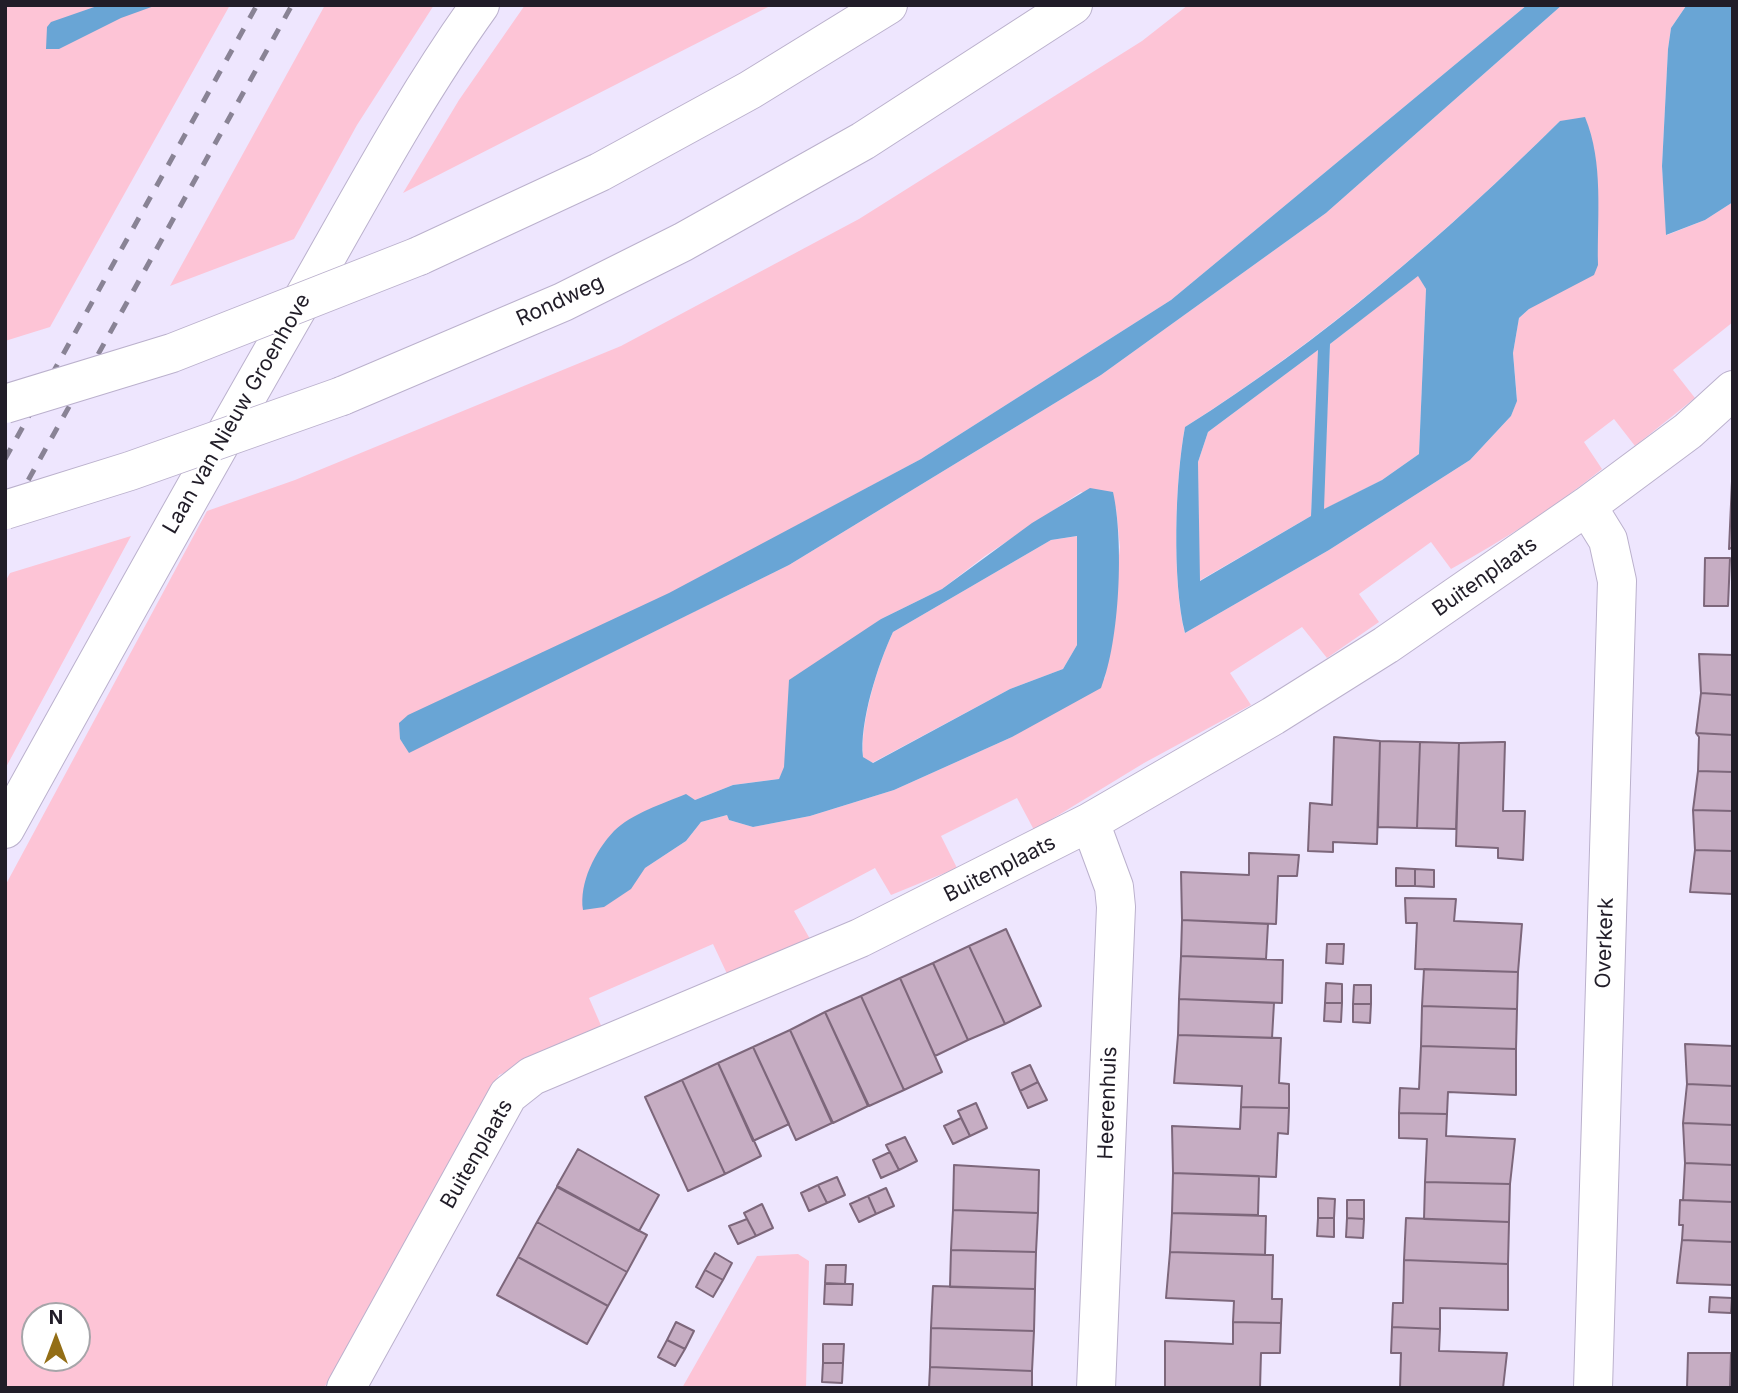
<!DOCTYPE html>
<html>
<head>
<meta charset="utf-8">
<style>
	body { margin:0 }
	#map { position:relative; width:1738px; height:1393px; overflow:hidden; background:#eee6fe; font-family:Inter,sans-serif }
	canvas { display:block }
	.frame { position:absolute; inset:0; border:7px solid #211d28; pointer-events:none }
	.north { position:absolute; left:21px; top:1302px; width:70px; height:70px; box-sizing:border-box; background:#fff; border:2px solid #a6a5a9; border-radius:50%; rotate:0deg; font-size:19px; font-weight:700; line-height:28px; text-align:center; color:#211d28 }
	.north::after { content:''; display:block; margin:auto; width:24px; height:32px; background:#936e16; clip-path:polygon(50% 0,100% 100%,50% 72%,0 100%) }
</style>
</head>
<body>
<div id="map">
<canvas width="1738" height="1393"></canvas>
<div class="frame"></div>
<div class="north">N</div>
</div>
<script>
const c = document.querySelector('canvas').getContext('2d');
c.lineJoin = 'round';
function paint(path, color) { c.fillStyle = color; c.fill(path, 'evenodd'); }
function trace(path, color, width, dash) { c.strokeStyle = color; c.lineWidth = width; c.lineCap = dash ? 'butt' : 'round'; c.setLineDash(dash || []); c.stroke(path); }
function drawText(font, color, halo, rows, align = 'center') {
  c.font = font + ' Inter,sans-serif'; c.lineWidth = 5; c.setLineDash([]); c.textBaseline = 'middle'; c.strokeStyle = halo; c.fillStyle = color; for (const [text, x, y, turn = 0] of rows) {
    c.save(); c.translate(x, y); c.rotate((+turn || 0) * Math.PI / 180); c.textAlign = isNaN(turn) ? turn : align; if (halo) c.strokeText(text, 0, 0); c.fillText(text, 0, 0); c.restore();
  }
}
paint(new Path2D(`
	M5,5h225l-180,322 -45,14z
	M325,5h109l-77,120 -63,114 -124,47z
	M525,5h247l-369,188 56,-93z
	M1188,5h339l-356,295 -250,159 -521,280 9,13 380,-187 312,-190 225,-162 236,-208h142l-18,1 -15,22 -3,21 -6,117 5,69 38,-15 28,-18v120l-60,48 22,28 -60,48 -21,-27 -30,23 18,27c-48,39 -97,70 -151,100l-20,-27 -72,52 20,28 -52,36 -25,-31 -72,46 21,32 -107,58 -110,67 -17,-32 -76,38 16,32 -66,27 -16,-27 -81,43 16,28 -81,39 -16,-34 -124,54 14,32 -104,45 -175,313h-319v-502l202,-375 88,-31 326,-134 238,-127 283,-178zM1560,121l-31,188 -10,9 -6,35 4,47 -6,16 -41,44 -141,90 -144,83c-13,-50 -10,-155 0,-206 137,-87 260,-192 375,-306zM1081,492l35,16 4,39 -15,131 -93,59 -118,53 -84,26 -57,11 -24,-7 -2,-5 -26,7 -15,19 -41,27 50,-68 38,-15 46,-6 65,-133 37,-27 61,-30 43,-33zM35,1316h42v42h-42z
	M1418,275l8,14 -7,165 -37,26 -59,30 7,-166z
	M1319,349l-8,167 -112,65 -1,-119 10,-30z
	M131,536l-126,233v-187l5,-9z
	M1078,536l-1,109 -14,24 -53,20 -138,74 -9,-6c-3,-35 15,-93 30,-125l158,-92z
	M798,1254l11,7 -3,127h-124l75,-132z`), '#fdc4d6');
paint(new Path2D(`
	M100,5h57l-36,13 -62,31h-13l1,-22 4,-5z
	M1527,5h35l-236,208 -225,162 -312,190 -380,188 -9,-14 -1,-16 9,-8 261,-122 252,-134 250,-159z
	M1733,5v197l-28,18 -39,15 -4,-69 6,-117 3,-21 15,-22z
	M1585,117c19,46 12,99 13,148l-4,10 -65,34 -10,9 -6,35 4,48 -6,15 -41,44 -141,90 -144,83c-13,-52 -10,-153 0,-206 137,-86 260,-192 375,-306zM1418,276l8,13 -7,165 -37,26 -58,29 6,-165zM1318,350l-7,166 -111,65 -2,-119 10,-30z
	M1090,488l23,4c11,49 7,149 -12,196l-89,49 -118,53 -84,26 -57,11 -24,-7 -2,-5 -26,7 -15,19 -41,27 -14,21 -27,18 -21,3c-4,-27 12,-59 31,-79 17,-17 50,-28 72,-37l9,6 38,-15 46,-6 5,-12 5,-87 92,-61 61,-30 90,-66zM1077,536v109l-14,24 -53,20 -137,74 -10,-6c-4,-34 15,-93 30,-125l158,-92z`), '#69a5d5');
const building = new Path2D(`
	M1733,459v88l-4,2z
	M1705,558h25l-2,48h-24z
	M1699,654l34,1v40l-32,-2z
	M1701,693l32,2v40l-37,-2z
	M1696,733l37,2v37l-35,-1 1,-34z
	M1334,737l46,4 -3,103 -44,-2v10l-25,-1 2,-48 22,2z
	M1380,741l40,1 -3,86 -39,-1z
	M1420,742l39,1 -3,86 -39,-1z
	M1502,742h3l-2,69h22l-2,49 -25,-2v-10l-42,-2 3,-103z
	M1698,771l35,1v39l-40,-1z
	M1693,810l40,1v40l-38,-1z
	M1695,850l38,1v43l-43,-2z
	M1249,853l50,2 -2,21h-19l-2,48 -94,-4 -1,-48 68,3z
	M1396,868l19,1v17h-19z
	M1415,869l19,1v17l-19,-1z
	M1405,898l51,1 -2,22 68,3 -4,48 -103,-3 2,-46h-11z
	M1182,920l86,4 -2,35 -85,-3z
	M1006,929l35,77 -36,18 -36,-78z
	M1327,944h17l-1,20 -17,-1z
	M969,946l36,78 -37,16 -35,-77z
	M1181,956l102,4 -1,43 -103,-4z
	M933,963l35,77 -33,16 -35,-78z
	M1424,969l94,3 -1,37 -95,-3z
	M900,978l42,94 -38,18 -43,-94z
	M1326,983l16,1v19h-17z
	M1354,985h17v19h-18z
	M861,996l43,94 -35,16 -44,-94z
	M1179,999l95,4 -2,35 -94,-3z
	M1325,1003h17l-1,19 -17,-1z
	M1353,1004h18l-1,19 -17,-1z
	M1422,1006l95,3 -1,40 -95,-3z
	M825,1012l43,94 -35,17 -43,-93z
	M790,1030l42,93 -36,17 -43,-93z
	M1178,1035l103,3 -2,45 10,1v24l-48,-1 1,-21 -68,-3z
	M1685,1044l48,2v40l-46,-2z
	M1421,1046l95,3v46l-68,-3 -1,22 -48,-1 1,-25 19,1z
	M753,1047l36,77 -36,17 -35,-78z
	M718,1063l43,93 -36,18 -43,-94z
	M1030,1065l8,17 -18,9 -8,-18z
	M682,1080l43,94 -37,17 -43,-94z
	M1038,1082l9,18 -19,8 -8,-17z
	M1687,1084l46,2v39l-50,-2z
	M976,1103l11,25 -17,8 -12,-25z
	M1241,1107l48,1 -1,26 -10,-1 -2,44 -103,-4 -1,-47 68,3z
	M1399,1113l48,1 -1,22 69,3 -5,45 -85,-2 2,-43 -28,-1z
	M961,1118l9,18 -17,8 -9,-18z
	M1683,1123l50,2v40l-48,-2z
	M905,1137l12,24 -18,9 -13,-25z
	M578,1149l81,46 -20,36 -82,-45z
	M890,1152l9,18 -18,8 -8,-18z
	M1685,1163l48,2v37l-50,-2z
	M954,1165l85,5 -1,43 -85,-3z
	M1173,1173l86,3 -1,39 -86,-2z
	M837,1177l8,18 -18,8 -9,-18z
	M1425,1182l85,2 -1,38 -85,-3z
	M818,1185l9,18 -18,8 -8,-18z
	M557,1187l90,48 -20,37 -90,-50z
	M886,1188l8,18 -18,8 -8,-18z
	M868,1196l8,18 -17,8 -9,-18z
	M1318,1198l17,1 -1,19h-16z
	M1347,1200h17v19l-17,-1z
	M1680,1200l53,2v40l-51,-2 1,-15h-4z
	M762,1204l11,24 -17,8 -12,-23z
	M953,1210l85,3 -2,39 -85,-2z
	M1172,1213l94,3 -1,39 -95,-3z
	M1318,1218h16v19l-17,-1z
	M1347,1218l17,1 -1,19 -17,-1z
	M1406,1218l103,4 -1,42 -104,-4z
	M747,1219l9,17 -18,8 -9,-18z
	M537,1222l90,50 -19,34 -90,-49z
	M1682,1240l51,2v43l-56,-2z
	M951,1250l85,2 -1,37 -85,-2z
	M1170,1252l103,3 -1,44h10l-1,24 -48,-1 1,-21 -68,-3z
	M715,1253l17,10 -9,17 -18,-10z
	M518,1257l90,49 -21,38 -90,-49z
	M1404,1260l104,4v46l-68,-2v21l-48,-2 1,-24h10z
	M826,1265h20l-1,19 -20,-1z
	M705,1270l18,10 -10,17 -17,-10z
	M825,1284h28l-1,21 -28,-1z
	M933,1286l102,3 -1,42 -103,-3z
	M1710,1297l22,1 -1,15 -22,-1z
	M676,1322l18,9 -9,18 -18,-9z
	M1233,1322l48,1 -1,30h-19l-1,35h-95v-47l68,3z
	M1392,1327l48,2 -1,22 68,2 -4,35h-103l1,-35h-10z
	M931,1328l103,3 -2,40 -102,-4z
	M667,1340l18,9 -10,17 -17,-9z
	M823,1344h21l-1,19h-20z
	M1688,1353h43l-1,35h-43z
	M1731,1353h2v35h-3z
	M823,1363h20l-1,20 -20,-1z
	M930,1367l102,4v17h-103z`);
paint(building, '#c6adc3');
trace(building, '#7d677b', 2);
const minor = new Path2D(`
	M1587,506l21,34 9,41 -24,807
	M1090,822l24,65 2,20 -20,481
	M346,1388l162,-293 24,-19 328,-138 230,-116 183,-106 113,-71 201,-139 101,-75 45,-41`);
const tertiary = new Path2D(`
	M5,829c99,-179 198,-357 300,-534 56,-98 109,-198 175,-290`);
const trunk = new Path2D(`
	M419,256l181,-84 150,-82 138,-85
	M342,396l221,-94 120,-60 180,-101 210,-136`);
trace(minor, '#bbb1cd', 40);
trace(tertiary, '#bbb1cd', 40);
trace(trunk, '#bbb1cd', 40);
trace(minor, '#fff', 38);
trace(tertiary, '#fff', 38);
trace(trunk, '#fff', 38);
trace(new Path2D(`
	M5,459l252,-454
	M5,522l287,-517`), '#898395', 5, [12, 12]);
const trunkBridge = new Path2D(`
	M5,404l167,-51 247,-97
	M5,510l125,-39 212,-75`);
trace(trunkBridge, '#bbb1cd', 40, []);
trace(trunkBridge, '#fff', 38);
drawText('21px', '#211d28', '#fff', [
	["Rondweg",560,301,-25],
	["Laan van Nieuw Groenhove",237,414,-60],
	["Buitenplaats",1485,577,-35],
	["Buitenplaats",1000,869,-27],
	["Overkerk",1605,943,-88],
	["Heerenhuis",1108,1103,-88],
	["Buitenplaats",477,1154,-60]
]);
</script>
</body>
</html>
